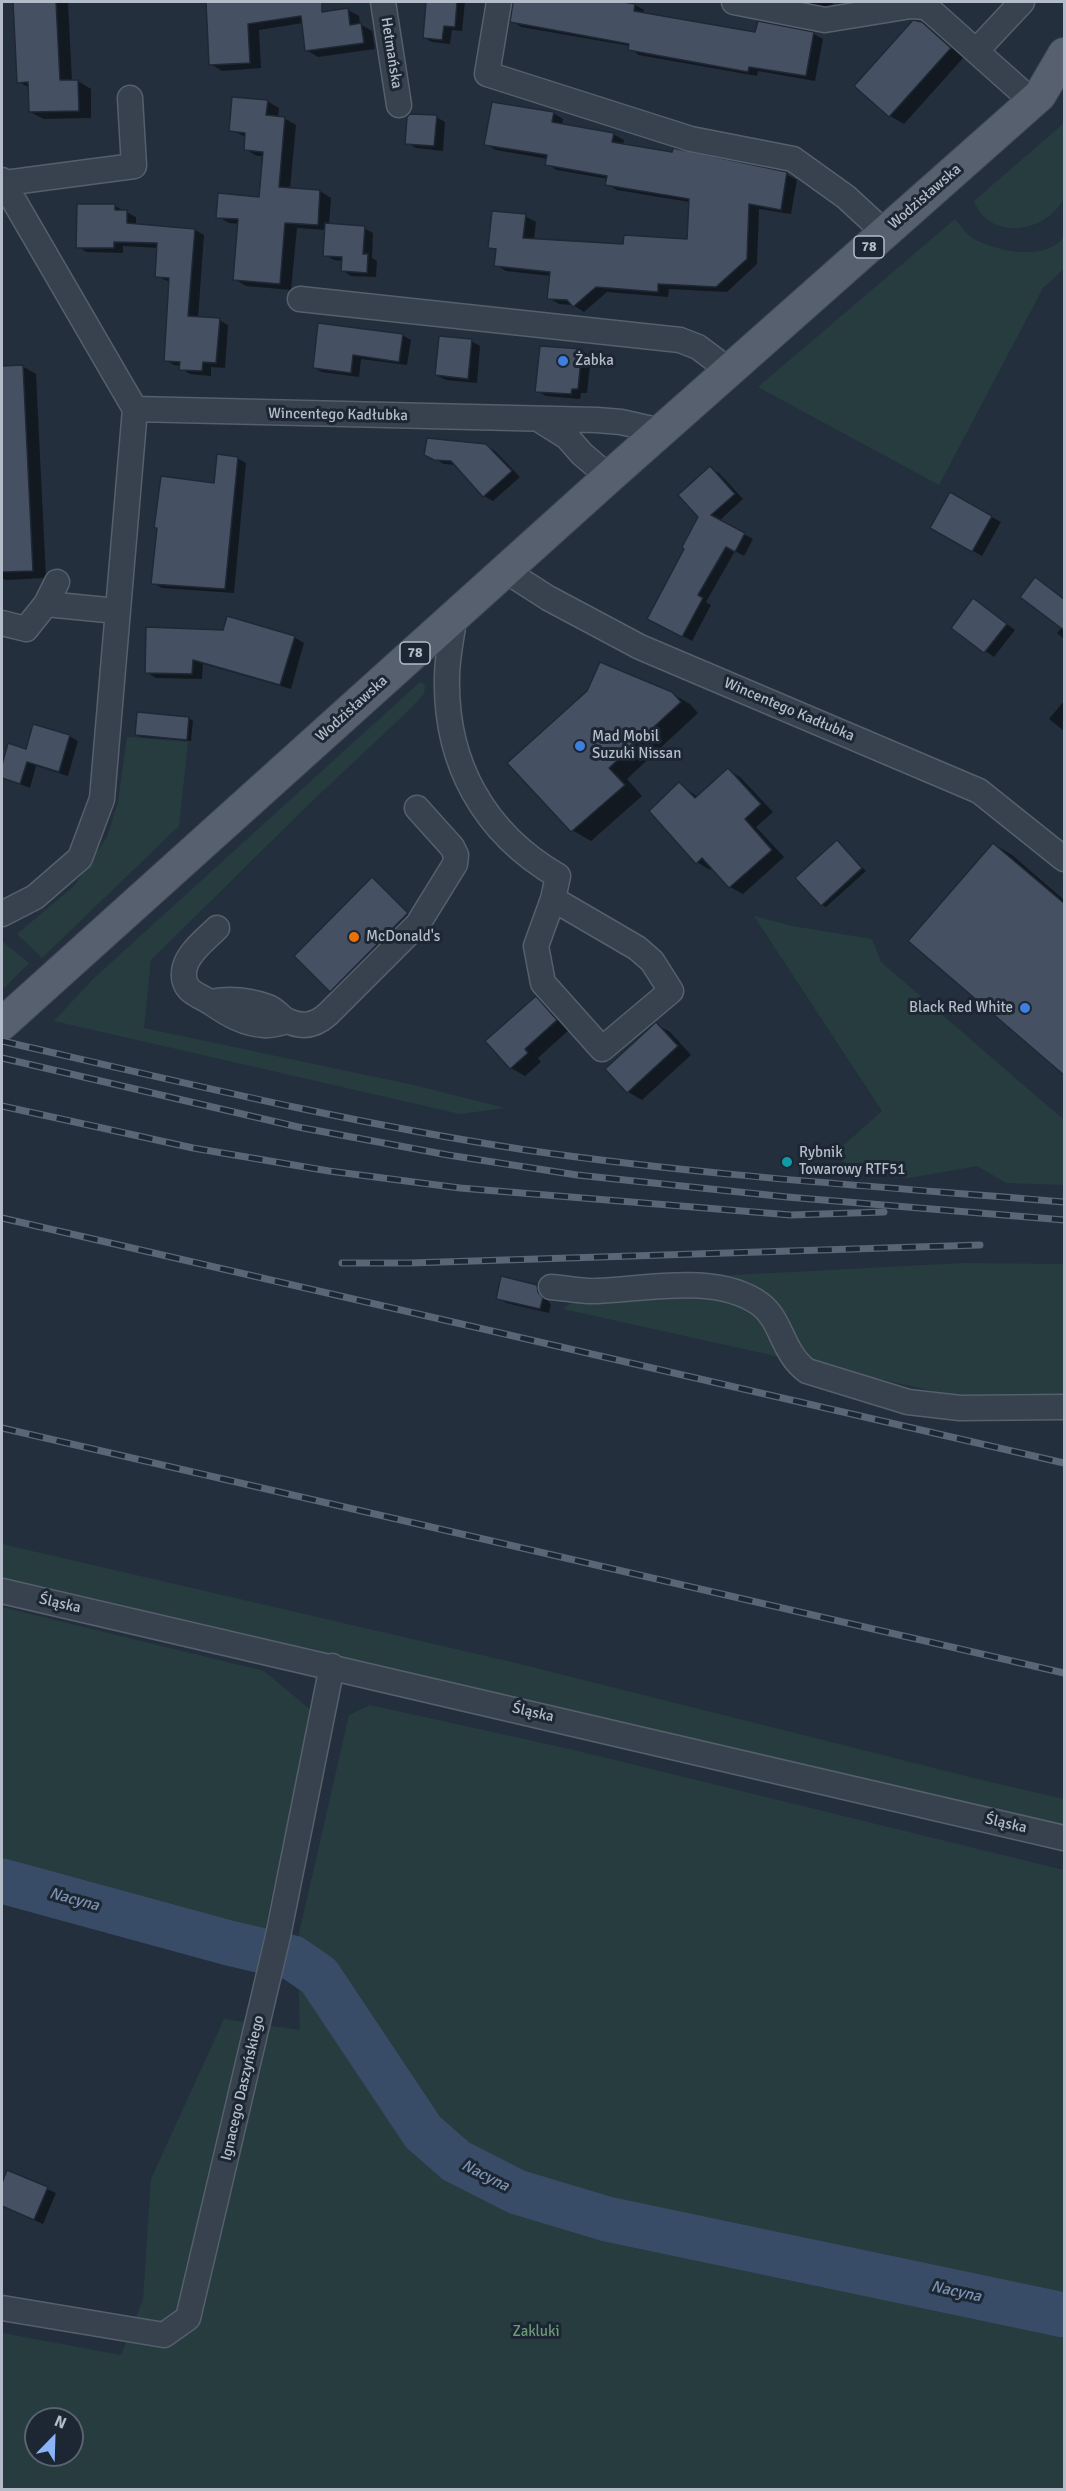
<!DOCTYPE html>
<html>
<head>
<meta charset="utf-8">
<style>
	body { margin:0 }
	#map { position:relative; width:1066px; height:2491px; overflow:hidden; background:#242f3e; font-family:Signika,sans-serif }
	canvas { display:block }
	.frame { position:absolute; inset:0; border:3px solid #b4bcc9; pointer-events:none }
	.north { position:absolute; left:24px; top:2407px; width:60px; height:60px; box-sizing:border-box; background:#1d2633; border:2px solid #59626f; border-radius:50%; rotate:23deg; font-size:16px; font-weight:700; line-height:24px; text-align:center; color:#b4bcc9 }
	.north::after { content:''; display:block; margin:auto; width:21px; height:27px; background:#8ab4f8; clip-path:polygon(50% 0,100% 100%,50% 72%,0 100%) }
</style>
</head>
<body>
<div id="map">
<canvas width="1066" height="2491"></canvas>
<div class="frame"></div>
<div class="north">N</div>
</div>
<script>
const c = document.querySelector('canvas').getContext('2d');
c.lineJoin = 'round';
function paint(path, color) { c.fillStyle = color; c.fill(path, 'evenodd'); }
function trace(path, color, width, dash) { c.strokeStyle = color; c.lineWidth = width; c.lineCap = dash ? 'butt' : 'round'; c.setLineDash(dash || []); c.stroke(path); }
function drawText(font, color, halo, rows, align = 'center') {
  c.font = font + ' Signika,sans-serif'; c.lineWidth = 6; c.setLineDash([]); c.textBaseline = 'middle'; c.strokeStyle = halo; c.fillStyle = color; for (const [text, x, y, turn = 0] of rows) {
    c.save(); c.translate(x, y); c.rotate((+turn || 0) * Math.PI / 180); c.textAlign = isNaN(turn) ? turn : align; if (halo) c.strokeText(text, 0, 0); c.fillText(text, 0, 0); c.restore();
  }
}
paint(new Path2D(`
	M1064,123c1,11 2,65 0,74 -15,36 -75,45 -90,4z
	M955,219c5,6 10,14 16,18 22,14 77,26 93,-1v33l-21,19 -104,197 -181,-98z
	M420,682l5,3 -1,9 -16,17 -101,95 -156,154 -7,68 274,58 87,22 -45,6 -406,-93 39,-42z
	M127,737l61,5 -9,84 -137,132 -25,-24 57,-48 33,-49 11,-35z
	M754,916l38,10 80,13 9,23 183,158v65l-58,-2 -29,-17 -68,12 -54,-5 -20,-20 47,-42z
	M2,941l27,22 -27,27z
	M963,1263l101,1v156l-501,-111 37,-27z
	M2,1544l514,119 470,118 78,18v26l-1062,-248z
	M2,1607l262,64 47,39 -48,228 -147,-35 3,17 -117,-32z
	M370,1705l204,45 490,120v619h-1062v-156l119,22 22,-56 8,-120 73,-160 76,11 -3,-88 52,-227zM36,2419h36v36h-36z`), '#263c3f');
paint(new Path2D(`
	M14,2h54l4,79h6l13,8v29l-47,1 -14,-7v-24l-11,-6z
	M208,2h101l2,13 37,-5 11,6 1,8 12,7 3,18 -57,8 -12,-7 -3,-27 -44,7 2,38 -39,3 -11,-7z
	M428,2h37l-3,29 -10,-1 -2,14 -18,-2 -8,-4z
	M515,2h98l22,3 9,5 -1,4 113,20 12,-9 46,9 9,5 -8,42 -57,-10 -1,5 -118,-21 -9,-6v-3l-109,-19 -9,-6z
	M793,2h40l-1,4 -3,-1 -1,3z
	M922,24l14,8 28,25 -60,67 -14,-8 -34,-30z
	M267,101l12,7 -1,10h6l12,7 -6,64 30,2 11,7 -2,27 35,3 9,5 -1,25 5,3 -1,16 -25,-1 -9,-6 1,-9 -9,-1 -9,-5 1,-25 -29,-2 -6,62 -45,-4 -12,-7 5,-55 -10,-1 -11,-6 42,-19 4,-42h-7l-12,-7 1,-12 -15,-7z
	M553,113l10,6 -1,6 51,9 11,6 -1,5 163,29 11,6 -6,34 -32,-5 -2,55 -30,28 -58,-3 -1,8 -61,-5 -23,20 -11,-7 -14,-1 -10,-6 2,-22 -45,-5 -10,-6 1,-14 -7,-4 35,-31 11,6 -2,18 91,5 63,-5 2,-38 -73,-12 -10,-6 1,-5 -51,-9 -10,-6 1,-5 -52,-9 -10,-6z
	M436,117l9,5 -2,29 -27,-3 -9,-5z
	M115,206l21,11v8l59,5 9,5 -6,83 21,2 9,5 -3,43 -14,-1v9l-21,-2 -9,-5v-3l-7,-1 -9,-5 5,-78 -14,-6 2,-28 -35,-2v7l-36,-1 -9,-5z
	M402,335l9,5 -4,25 -46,-6 -2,18 -37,-5 -8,-4z
	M471,341l9,5 -3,37 -31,-3 -10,-5z
	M582,351l9,5 -4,37h-6l-1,6 -34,-3 -9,-5z
	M22,366l14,8 10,204 -40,2 -4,-2v-211z
	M486,445l9,6 25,26 -27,24 -9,-5 -27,-31 -13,-1 -18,-10z
	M237,458l9,5 -12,130 -72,-5 -9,-5 62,-98z
	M710,468l9,5 24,26 -24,22 34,18 -9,17 -9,-5 -29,51 5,3 -19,36 -34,-18 42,-106z
	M950,494l51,28 -19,34 -50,-28z
	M982,606l33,24 -21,27 -41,-29z
	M1064,606v33l-7,-6 5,-6z
	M148,629l146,8 10,6 -13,46 -88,-25 -1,15 -46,-1 -10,-6z
	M671,693l19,11 8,9 -71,66 15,17 -51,45 -19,-11 -63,-67z
	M1064,701v30l-15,-12z
	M138,714l51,4 4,3 -2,20 -50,-4 -4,-3z
	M69,736l9,5 -10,35 -32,-10 -6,22 -28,-11 7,-32 18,6z
	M728,770l12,7 33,35 -17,15 28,30 -41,37 -13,-7 -18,-20 -2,3 -13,-8 -18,-78 19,13z
	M837,842l29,29 -40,36 -4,-2z
	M994,844l18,11 52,45v174z
	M373,879l38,37 -76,77 -4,-2z
	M536,998l14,8 20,23 -32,29 3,4 -16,14 -14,-8z
	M656,1024l14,8 21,23 -49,45 -14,-8z
	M537,1286l9,6 1,7 4,6 -2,8 -43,-10 -9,-5z
	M8,2172l48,21 -13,31 -41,-18v-19z`), '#0007');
trace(new Path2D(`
	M2,1881l227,62 64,15 26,18 104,156 33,29 61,31 90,27 457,96`), '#394c67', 45);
const building = new Path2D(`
	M13,2h43l4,78h18l1,31 -50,1 -1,-30 -11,1z
	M206,2h116v10l26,-4 2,17 11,-2 3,20 -59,8 -4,-35 -53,8 2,39 -41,2z
	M426,2h31l-2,25 -11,-1 -2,14 -19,-2z
	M513,2h110l12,2 -1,7 121,21 3,-11 56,11 -8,44 -57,-9 -1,5 -120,-22 1,-6 -119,-22z
	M913,20l9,2 29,26 -62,69 -35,-31z
	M232,97l36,3 -2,15 19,2 -6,70 41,3 -2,35 -33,-2 -5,61 -47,-4 5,-61 -22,-1 2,-25 41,4 4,-45 -19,-2 1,-17 -16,-2z
	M492,102l62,10 -2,10 62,11 -2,9 60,10 1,-4 114,24 -6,38 -32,-6 -2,55 -31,28 -58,-3v8l-62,-5 -23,20 -6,-7 -20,-1 3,-27 -56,-6 2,-17 -8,-1 4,-37 34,3 -3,24 100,6 1,-9 63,4 2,-40 -84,-14 2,-9 -62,-11 2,-10 -63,-10z
	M410,114l27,1 -3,31 -29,-2 2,-27z
	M77,204h38v6h12v13l68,6 -7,87 32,2 -4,45 -13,-1 -1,9 -23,-1 1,-8 -16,-1 5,-83 -14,-1 2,-34 -43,-1v6h-38z
	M325,223l40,3 -2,28h5l-1,19 -26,-2 1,-14 -19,-1z
	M318,323l85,11 -4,28 -46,-7 -2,18 -38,-5z
	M439,336l33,3 -4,40 -33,-4z
	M540,346l42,3 -4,40h-6l-1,5 -36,-2z
	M23,365l10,206 -31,1v-206z
	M427,438l59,6 26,27 -29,26 -32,-36 -17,-1 -10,-5z
	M217,454l21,3 -13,132 -74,-5 6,-56h-3l7,-52 53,7z
	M710,466l25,28 -24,21 34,18 -10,19 -9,-5 -28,48 5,3 -21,39 -35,-18 37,-70 -2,-2 16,-30 -20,-22z
	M950,492l42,24 -20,36 -42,-24z
	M1035,577l30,23v31l-45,-34z
	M973,598l34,26 -23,29 -33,-25z
	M227,616l68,20 -15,49 -87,-25 -1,14 -47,-1 1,-46 77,3z
	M600,662l72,30 9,10 -72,66 16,17 -54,47 -64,-69 80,-72z
	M137,712l52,5 -2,23 -52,-5z
	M33,724l37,11 -11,37 -32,-10 -7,22 -18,-6v-13l6,-22 18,6z
	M728,768l33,36 -16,15 27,31 -43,38 -27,-30 -6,6 -47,-53 30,-29 16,16z
	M837,840l25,28 -41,38 -26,-28z
	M993,843l72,61v172l-157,-135z
	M372,877l36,36 -78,79 -36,-36z
	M536,996l21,24 -32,29 3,4 -18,16 -25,-28z
	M656,1022l22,24 -51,47 -22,-24z
	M501,1276l36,9 1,7 5,6 -3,11 -44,-10z
	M7,2170l41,17 -14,33 -32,-14v-23z`);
paint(building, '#455162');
trace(building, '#1f2835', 1.5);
const minor = new Path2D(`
	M383,2l16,103
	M499,2l-12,72 204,65 102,20 53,38 39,36
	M734,2l91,18 86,-14 14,1 6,4 102,91
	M977,50l45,-48
	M2,180l133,229 462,11 24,2 40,9
	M5,183l129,-17 -4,-68
	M300,299l380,41 18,7 32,24
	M540,420l27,17 15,17 27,23
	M506,571l42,27 92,49 339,144 85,68
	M46,604l71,7
	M454,618c-2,19 -7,39 -7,59 -2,86 37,156 111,199l-5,23 -17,47 7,37 59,66 69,-58 -19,-30 -15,-13 -84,-49
	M2,623l24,6 20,-25 11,-22
	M2,914l33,-17 45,-39 22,-59 33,-390
	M217,928c-12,12 -32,27 -33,44 -2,21 17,23 29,32 16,11 32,20 51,21 8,1 16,-2 23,-4
	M211,1002c20,-4 38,-2 57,5 8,3 13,11 20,14 15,7 28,4 40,-7l90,-90 37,-60 1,-9 -4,-8 -35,-39
	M551,1287c15,1 31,5 46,4 51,-2 119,-18 163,13 22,16 22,49 47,67l101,31 52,6 104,-1
	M2,1591l1062,247
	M2,2308l162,27 24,-17 90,-382 54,-270`);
const major = new Path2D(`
	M2,1024l607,-547 431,-382 24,-41`);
trace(minor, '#565f6c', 27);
trace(major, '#414a57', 34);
trace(minor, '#38414e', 24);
trace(major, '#56606e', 32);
const rail = new Path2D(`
	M2,1041c174,40 347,82 524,109 179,26 359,37 538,52
	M2,1058l296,69 150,28 129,20 210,22 277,23
	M2,1106l191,42 136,23 131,17 331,27 93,-3
	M2,1218l1062,245
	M342,1263h68l570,-18
	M2,1428l1062,245`);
trace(rail, '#5a6575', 7);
trace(rail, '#1d2633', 4.5, [14]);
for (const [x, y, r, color] of [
	[563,361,6,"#3f7fe0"],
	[580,746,6,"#3f7fe0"],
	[354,937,6,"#e8710a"],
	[1025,1008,6,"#3f7fe0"],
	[787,1162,6,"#0f9aa8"]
]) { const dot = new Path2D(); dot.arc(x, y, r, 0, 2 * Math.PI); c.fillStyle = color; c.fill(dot); trace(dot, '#1d2633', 2); }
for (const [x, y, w] of [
	[869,247,30],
	[415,653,30]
]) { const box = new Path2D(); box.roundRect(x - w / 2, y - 11, w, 22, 4.5); c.fillStyle = '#1d2633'; c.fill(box); trace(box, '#b4bcc9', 1.5); }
drawText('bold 14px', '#b4bcc9', null, [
	["78",869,247],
	["78",415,653]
]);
drawText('15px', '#b4bcc9', '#1d2633', [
	["Hetmańska",391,53,81],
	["Wodzisławska",925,197,-41],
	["Wincentego Kadłubka",338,415,1],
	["Wodzisławska",352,709,-42],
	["Wincentego Kadłubka",789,710,23],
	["Śląska",60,1604,13],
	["Śląska",533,1713,13],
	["Śląska",1006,1824,13],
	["Ignacego Daszyńskiego",243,2088,-77]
]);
drawText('15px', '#b4bcc9', '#1d2633', [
	["Żabka",575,361],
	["Mad Mobil",592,737],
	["Suzuki Nissan",592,754],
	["McDonald's",366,937],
	["Black Red White",1013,1008,"right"],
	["Rybnik",799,1153],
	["Towarowy RTF51",799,1170]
], 'left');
drawText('15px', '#6b9a76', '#1d2633', [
	["Zakluki",536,2332]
]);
drawText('italic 16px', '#7c92b1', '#1d2633', [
	["Nacyna",74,1900,15],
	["Nacyna",485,2176,27],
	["Nacyna",956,2292,12]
]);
</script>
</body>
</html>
